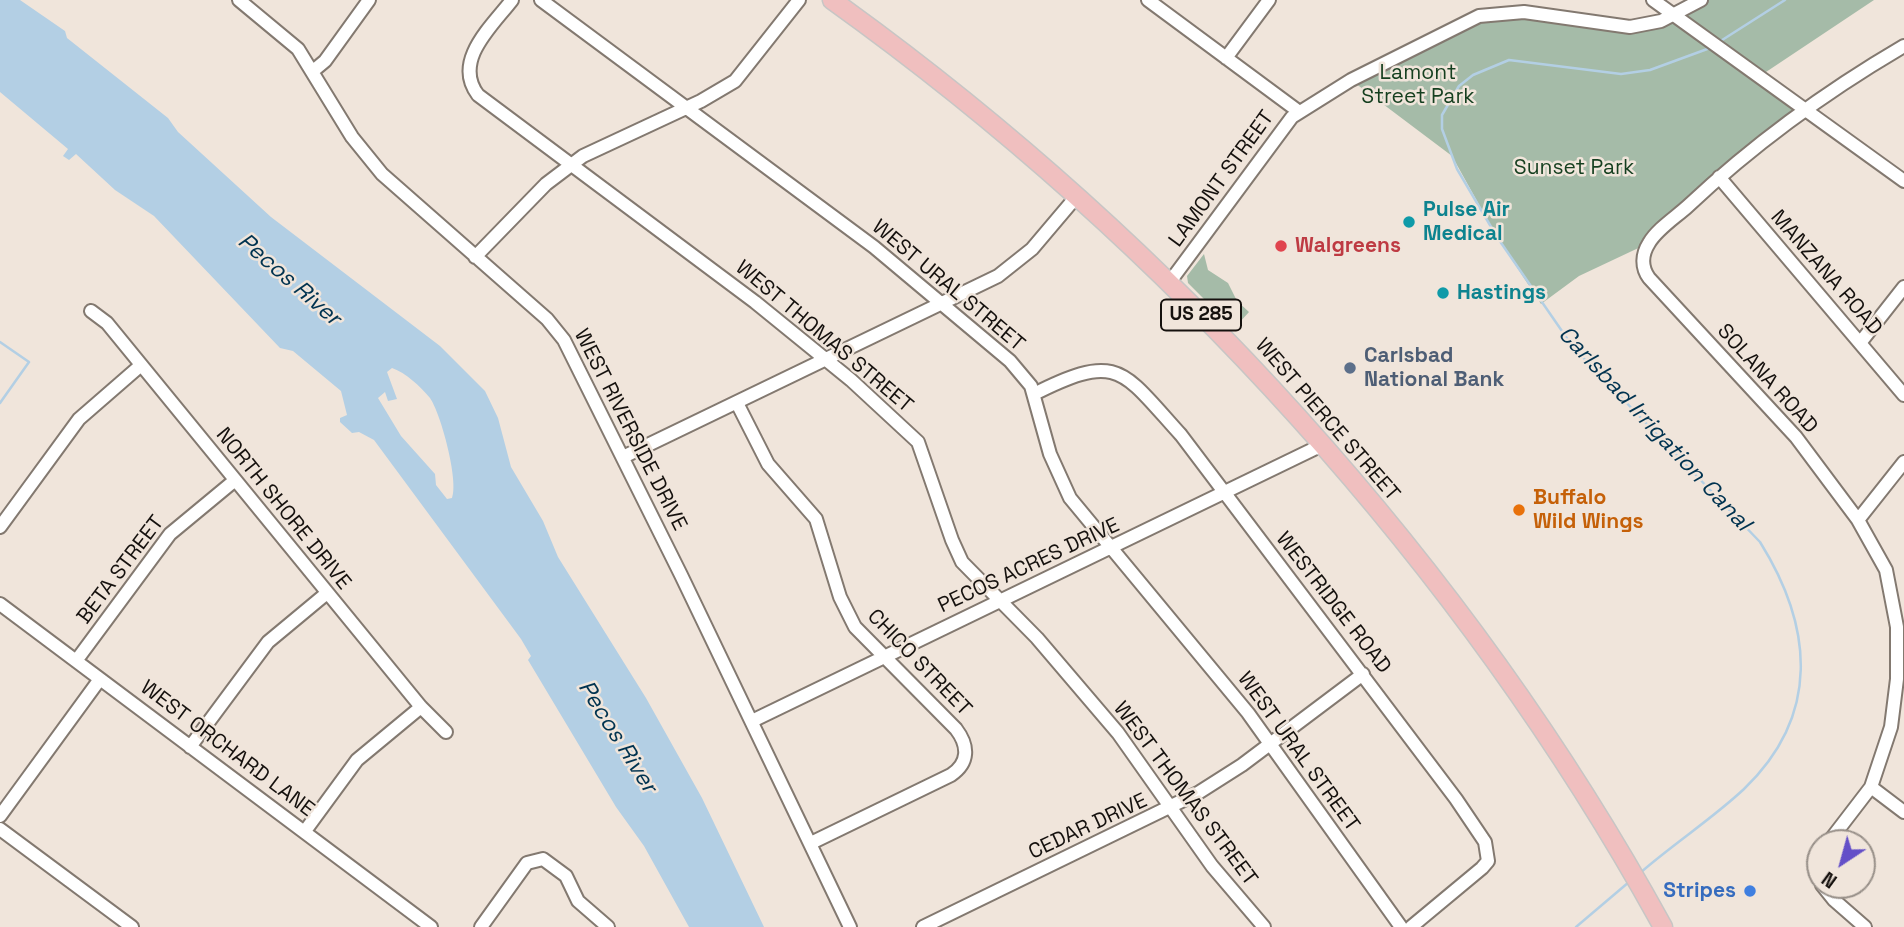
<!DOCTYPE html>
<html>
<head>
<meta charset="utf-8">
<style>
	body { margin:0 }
	#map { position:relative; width:1904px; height:927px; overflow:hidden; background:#f0e5db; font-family:"Space Grotesk",sans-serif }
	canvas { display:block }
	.north { position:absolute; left:1806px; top:829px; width:70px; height:70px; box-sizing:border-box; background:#f0e5db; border:2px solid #989089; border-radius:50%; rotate:216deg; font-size:19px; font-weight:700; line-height:28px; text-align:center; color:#15110e }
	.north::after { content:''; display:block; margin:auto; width:24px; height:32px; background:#634fc8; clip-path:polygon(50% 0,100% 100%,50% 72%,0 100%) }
</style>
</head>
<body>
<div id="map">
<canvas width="1904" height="927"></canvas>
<div class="north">N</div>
</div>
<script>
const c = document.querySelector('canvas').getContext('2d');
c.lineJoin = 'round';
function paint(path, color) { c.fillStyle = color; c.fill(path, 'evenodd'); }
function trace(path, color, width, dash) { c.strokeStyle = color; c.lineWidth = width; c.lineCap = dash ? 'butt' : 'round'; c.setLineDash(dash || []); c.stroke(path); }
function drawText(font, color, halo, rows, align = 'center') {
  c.font = font + ' "Space Grotesk",sans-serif'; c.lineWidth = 5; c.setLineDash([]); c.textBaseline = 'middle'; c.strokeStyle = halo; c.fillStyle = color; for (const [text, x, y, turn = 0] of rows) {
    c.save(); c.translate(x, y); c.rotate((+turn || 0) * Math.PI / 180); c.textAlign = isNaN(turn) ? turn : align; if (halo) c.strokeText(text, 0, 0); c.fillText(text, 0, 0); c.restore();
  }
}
paint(new Path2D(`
	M1701,0h173l-114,76 48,36 -159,131 -70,33 -38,28 -44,-67 -45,-81 -101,-76 140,-67 139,14z
	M1204,254l4,16 20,13 9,18 12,11 -11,12h-9l-41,-41 -1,-7z`), '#a5bba8');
paint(new Path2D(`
	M0,0h20l45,31 2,7 101,80 10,14 93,85 169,129 45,45 13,27 13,49 32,54 15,36 88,141 56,100 62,129h-75l-45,-81 -28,-39 -88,-147 3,-4 -10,-17 -147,-199 -15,-8 -7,1 -12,-11v-4l7,-3 -6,-24 -48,-40 -13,-3 -126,-132 -39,-26 -39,-36 -7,6 -6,-4 5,-7 -68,-57zM392,368c14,5 28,18 38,30 11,16 29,83 22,100l-5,1 -11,-14 -1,-11 -34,-38 -23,-38 7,-6 3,9 9,-2 -10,-27z`), '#b3cfe4');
trace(new Path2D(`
	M1719,42l66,-42
	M0,342l29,20 -29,41
	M1640,873c33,-29 72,-54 104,-84 77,-74 69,-162 16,-247l-187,-195 -76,-110 -40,-68 -15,-40v-14l17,-29 14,-11 36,-15 112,14 29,-4 60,-22
	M1576,927l53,-45`), '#b3cfe4', 2.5);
const minor = new Path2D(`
	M239,0l59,49 54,88 30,37 165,145 17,21 117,235 169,352
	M512,0c-20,26 -60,61 -34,95l277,207 96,78 67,62 34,98 10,22 75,76 81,95 94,133 52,61
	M541,0l333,247 136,114 21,25 19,68 20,44 178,215 153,214
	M1148,0l150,111
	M1653,0l251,181
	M1226,58l43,-58
	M313,71l12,-10 44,-61
	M1719,177l185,218
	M475,257l71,-73 37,-28 118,-55 34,-20 64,-81
	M1169,283l123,-166 59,-37 128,-64 45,-4 106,15 31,-6 40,-21
	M91,311l16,12 314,384 25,25
	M1860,343l44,-56
	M1034,394c85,-43 88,-24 147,41l275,364 29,43 3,19 -6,7 -71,59
	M737,403l31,61 48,55 24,78 15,30 101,102c13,17 13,34 -5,46l-140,68
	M623,457l375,-181 34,-27 44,-52
	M1858,520l46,-58
	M0,527l79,-108 61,-53
	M0,604l431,323
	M76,661l94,-127 64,-53
	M752,721l570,-276
	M190,747l78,-105 59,-49
	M1871,787l33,25
	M0,816l100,-137
	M0,829l132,98
	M305,831l52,-71 64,-53
	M1828,843l43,-56 20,-60 6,-48v-52l-11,-57 -28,-50 -62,-83 -147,-159c-8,-11 -7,-24 0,-35 8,-14 27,-26 39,-37 65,-61 139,-115 216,-160
	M1820,858v22
	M1822,885l12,15 31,27
	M481,927l46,-64 16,-4 23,17 12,25 30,26
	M923,927l275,-134 44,-28 121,-91`);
const highway = new Path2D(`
	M832,0c335,240 632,565 831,927`);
trace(minor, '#837970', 16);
trace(highway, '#c7c6c5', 21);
trace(minor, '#fff', 12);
trace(highway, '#f0bfbf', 18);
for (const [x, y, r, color] of [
	[1409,222,7,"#0f9aa8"],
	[1281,246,7,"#e0444e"],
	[1443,293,7,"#0f9aa8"],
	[1350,368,7,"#5c6f8a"],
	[1519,510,7,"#e8710a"],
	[1750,891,7,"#3f7fe0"]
]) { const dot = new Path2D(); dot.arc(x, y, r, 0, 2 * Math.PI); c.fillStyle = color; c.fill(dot); trace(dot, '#f0e5db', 2.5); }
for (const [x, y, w] of [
	[1201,315,80]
]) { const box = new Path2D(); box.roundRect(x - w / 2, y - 15.5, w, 31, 5); c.fillStyle = '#f0e5db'; c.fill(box); trace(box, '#15110e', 2); }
drawText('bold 19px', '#15110e', null, [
	["US 285",1201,315]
]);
drawText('21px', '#153f1f', '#f0e5db', [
	["Lamont",1418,73],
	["Street Park",1418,97],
	["Sunset Park",1574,168]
]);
drawText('21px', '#15110e', '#f0e5db', [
	["LAMONT STREET",1222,179,-54],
	["MANZANA ROAD",1826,273,49],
	["WEST URAL STREET",948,286,40],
	["WEST THOMAS STREET",824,337,40],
	["SOLANA ROAD",1767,379,48],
	["WEST PIERCE STREET",1327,420,49],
	["WEST RIVERSIDE DRIVE",630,430,63],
	["NORTH SHORE DRIVE",283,509,51],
	["PECOS ACRES DRIVE",1029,566,-25],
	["BETA STREET",121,570,-53],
	["WESTRIDGE ROAD",1333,603,52],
	["CHICO STREET",919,663,46],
	["WEST ORCHARD LANE",227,749,37],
	["WEST URAL STREET",1298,752,54],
	["WEST THOMAS STREET",1185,794,53],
	["CEDAR DRIVE",1088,827,-25]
]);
drawText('bold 21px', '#0d838f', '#f0e5db', [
	["Pulse Air",1423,210],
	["Medical",1423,234],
	["Hastings",1457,293]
], 'left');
drawText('bold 21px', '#be3a42', '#f0e5db', [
	["Walgreens",1295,246]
], 'left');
drawText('bold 21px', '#4e5e75', '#f0e5db', [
	["Carlsbad",1364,356],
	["National Bank",1364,380]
], 'left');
drawText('bold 21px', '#c56008', '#f0e5db', [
	["Buffalo",1533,498],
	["Wild Wings",1533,522]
], 'left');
drawText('bold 21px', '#366cbe', '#f0e5db', [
	["Stripes",1736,891]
], 'right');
drawText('italic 23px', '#003350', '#f0e5db', [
	["Pecos River",289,280,41],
	["Carlsbad Irrigation Canal",1654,429,47],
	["Pecos River",617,737,58]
]);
</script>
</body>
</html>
